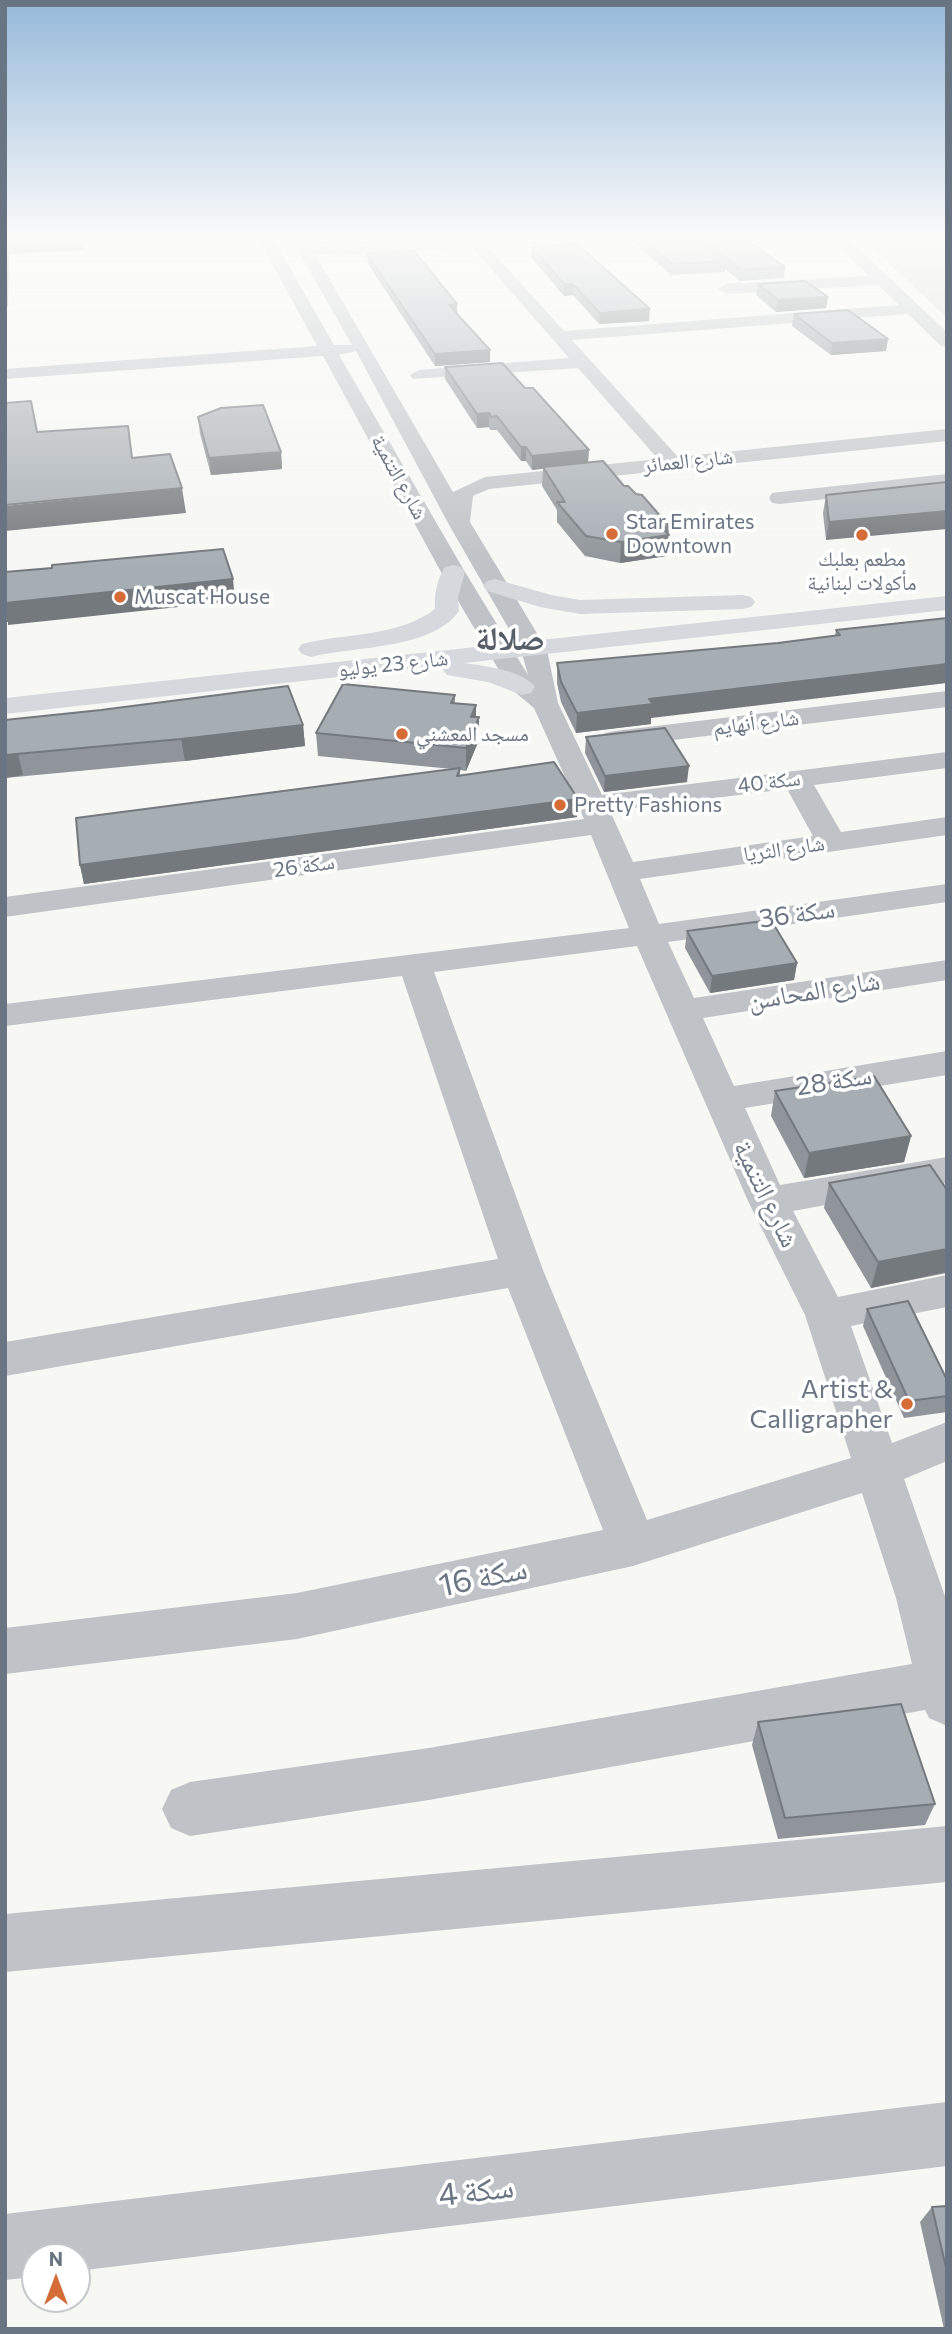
<!DOCTYPE html>
<html>
<head>
<meta charset="utf-8">
<style>
	body { margin:0 }
	#map { position:relative; width:952px; height:2334px; overflow:hidden; background:#f7f7f4; font-family:Commissioner,sans-serif }
	canvas { display:block }
	.frame { position:absolute; inset:0; border:7px solid #697583; pointer-events:none }
	.north { position:absolute; left:21px; top:2243px; width:70px; height:70px; box-sizing:border-box; background:#fff; border:2px solid #c3c8cd; border-radius:50%; rotate:0deg; font-size:19px; font-weight:700; line-height:28px; text-align:center; color:#697583 }
	.north::after { content:''; display:block; margin:auto; width:24px; height:32px; background:#d56b37; clip-path:polygon(50% 0,100% 100%,50% 72%,0 100%) }
</style>
</head>
<body>
<div id="map">
<canvas width="952" height="2334"></canvas>
<div class="frame"></div>
<div class="north">N</div>
</div>
<script>
const c = document.querySelector('canvas').getContext('2d');
c.lineJoin = 'round';
function paint(path, color) { c.fillStyle = color; c.fill(path, 'evenodd'); }
function trace(path, color, width, dash) { c.strokeStyle = color; c.lineWidth = width; c.lineCap = dash ? 'butt' : 'round'; c.setLineDash(dash || []); c.stroke(path); }
function drawText(font, color, halo, rows, align = 'center') {
  c.font = font + ' Commissioner,"Noto Naskh Arabic",sans-serif'; c.lineWidth = 7; c.setLineDash([]); c.textBaseline = 'middle'; c.strokeStyle = halo; c.fillStyle = color; for (const [text, x, y, turn = 0] of rows) {
    c.save(); c.translate(x, y); c.rotate((+turn || 0) * Math.PI / 180); c.textAlign = isNaN(turn) ? turn : align; if (halo) c.strokeText(text, 0, 0); c.fillText(text, 0, 0); c.restore();
  }
}
paint(new Path2D(`
	M864,240h83v78z`), '#d6dbd4');
paint(new Path2D(`
	M259,240h15l60,105h18l-60,-105h15l2,4 30,4 106,-8h78l-7,4 -29,2 77,85 335,-26 -21,-20 -152,9 -8,-5 8,-5 143,-8 -36,-36h16l98,92v15l-6,-1 -33,-32 -336,26 106,117 269,-28v12l-458,48 -16,7 -3,26 77,128 11,53 44,92 345,-43v16l-133,17 27,47 106,-15v18l-307,44 19,45 288,-40v18l-279,40 26,56 253,-38v20l-244,38 31,68 213,-35v24l-202,33 35,77 167,-28v26l-154,28 45,86 109,-22v32l-96,19 41,117 55,-21v39l-43,18 43,123v124l-18,-8 -4,-8 -496,90 -239,36 -19,-8 -9,-19 9,-19 19,-8 239,-34 483,-84 -16,-66 -34,-105 -229,73 -336,73 -292,35v-46l292,-35 306,-63 -95,-242 -503,88v-34l493,-83 -96,-283 -397,50v-22l624,-76 -38,-93 -586,82v-20l579,-78 -50,-111 -25,-21 -68,-115 -118,-216 -318,23v-10l312,-23zM472,247l97,111 -150,12 -9,5 3,4 165,-11 80,91 -173,18 -32,15 -138,-238 24,2zM356,351l92,172 73,127 7,25 -63,-103 -126,-217zM787,789l26,47 -180,26 -23,-51zM637,946l111,255 57,114 46,143 -204,62 -104,-250 -109,-298z
	M947,474v12l-167,18 -8,-1 -3,-5 3,-5 8,-1z
	M947,691v16l-332,40 -10,-2 -4,-6 4,-6 10,-2z
	M947,1826v56l-942,90v-58z
	M947,2102v64l-870,105v-14h-42v20l-30,3v-66z`), '#bfc2c6');
paint(new Path2D(`
	M453,565l8,2 4,5 -7,25 1,14c-27,39 -106,35 -148,46l-9,-3 -4,-5 4,-5c43,-11 97,-7 133,-35 -1,-14 2,-30 10,-42z
	M495,579l56,16 29,5 163,-5 8,2 4,5 -4,5 -8,2 -163,5 -40,-7 -53,-16 -4,-5 4,-5z
	M947,596v14l-483,53c20,3 59,7 71,24l-4,6 -9,2 -34,-13 -41,-7 -4,-5 3,-5 -441,49v-16z`), '#d5d8dc');
paint(new Path2D(`
	M631,240h116l38,27 -1,11 -44,3 -15,-12v3l-54,3z
	M532,247l117,74 -50,3 -26,-29 -9,1 -33,-39z
	M367,254l90,60 33,48 -55,4 -67,-102z
	M758,284l70,13 -2,11 -50,4 -20,-17z
	M794,314l94,25 -2,12 -55,4 -39,-29z
	M445,367l191,127 33,32 -2,30 -47,7 -35,-7 -28,-34v-12l-15,-24 1,-18 -11,2 -6,-9h-5l-24,-31h-7l-1,-3 -12,1 -32,-49z
	M198,417l83,35 1,17 -71,6 -11,-41z
	M947,482l-121,58 -3,-27 3,-18z
	M947,618l-296,100v6l-75,9 -15,-31 -4,-19v-20l221,-20 57,-7 1,-6z
	M455,695v8l21,14 3,23 -13,31 -6,-1v6l118,23 -1,18 -493,67 -4,-19 372,-96 -134,-13 -2,-23z
	M5,720l298,5 2,21 -120,15 -180,17z
	M586,737l101,45 -83,10 -19,-39z
	M687,931l110,32 -3,17 -84,13 -25,-45z
	M775,1091l136,45 -7,26 -100,16 -33,-62z
	M829,1183l118,7v83l-76,15 -47,-80z
	M867,1309l80,71v32l-43,6 -41,-92z
	M758,1722l177,82 -10,21 -147,14 -26,-94z
	M947,2206v123h-3l-24,-107 12,-15z`), '#8f959a');
paint(new Path2D(`
	M18,240h66v10l-75,4 -1,52h-3l1,-65z
	M564,284h9v11l-9,1z
	M828,297l-2,11 -50,4 2,-12z
	M457,304v12l-8,-11z
	M650,309l-1,12 -50,3 1,-11z
	M888,339l-2,12 -55,4 1,-12z
	M490,350v12l-55,4v-12z
	M489,413v14l-12,1v-14z
	M521,447h5v14h-5z
	M589,450l-1,14 -56,6v-14z
	M281,452l1,17 -71,6 -2,-17z
	M182,488l4,25 -181,18v-25z
	M947,511v18l-121,11 3,-18z
	M669,526l-2,30 -47,7 1,-21 40,-15z
	M233,579l2,22 -227,24v-3h-3v-19z
	M947,664v19l-296,35v6l-75,9 1,-20 72,-14z
	M476,705v19l3,-7v23l-13,31v-23l5,-31z
	M303,725l2,21 -120,15 -4,-22z
	M18,754l5,21 -18,3v-23z
	M689,766l-2,16 -83,10 1,-16z
	M578,799l-1,18 -493,67 -4,-19z
	M797,963l-3,17 -84,13 2,-17z
	M911,1136l-7,26 -100,16 5,-25z
	M947,1249l-1,23 -75,16 7,-26z`), '#74797d');
const building = new Path2D(`
	M5,240h13l-12,1 -1,51z
	M644,240h54l28,21 -54,3z
	M706,240h41l38,27 -44,3z
	M577,244l73,65 -50,4 -27,-29h-9l-32,-37z
	M414,251l43,53 -8,1 41,45 -55,4 -68,-100z
	M805,281l23,16 -50,3 -20,-16z
	M848,310l40,29 -56,4 -38,-29z
	M502,363l23,25h8l56,62 -57,6 -6,-9h-5l-24,-31 -6,1 -2,-4 -12,1 -32,-47z
	M31,401l6,31 91,-6 4,32 38,-4 12,34 -177,17v-102z
	M263,405l18,47 -72,6 -11,-41 23,-9z
	M603,461l21,25h4l8,8 6,1 27,31 -8,1 8,8 -48,7 -35,-6 -29,-34h8l-22,-35z
	M947,482v29l-118,11 -3,-27z
	M223,549l10,30 -228,24v-31l47,-4v-3z
	M947,618v46l-298,35 4,5 -76,9 -16,-31 -4,-19 221,-20 62,-8 -4,-5z
	M343,684l112,11 -4,8 25,2 -5,12h8l-13,31 -150,-15z
	M288,686l15,39 -122,14 -176,16v-35l96,-10z
	M665,728l24,38 -84,10 -19,-39z
	M554,762l24,37 -498,66 -4,-47 384,-50 -3,8z
	M771,920l26,43 -85,13 -25,-45z
	M874,1076l37,60 -102,17 -34,-62z
	M930,1165l17,25v59l-69,13 -49,-79z
	M908,1301l39,79v16l-38,5 -42,-92z
	M901,1704l34,100 -150,14 -27,-96z
	M947,2206v66l-15,-65z`);
paint(building, '#a6adb3');
trace(building, '#74797d', 2);
const sky = c.createLinearGradient(0, 0, 0, 567);
sky.addColorStop(0, '#95b9da');
sky.addColorStop(0.42, '#fbfbfa');
sky.addColorStop(1, '#fbfbfa00');
c.fillStyle = sky;
c.fillRect(0, 0, 952, 567);
for (const [x, y, r, color] of [
	[612,534,7,"#d56b37"],
	[862,535,7,"#d56b37"],
	[120,597,7,"#d56b37"],
	[402,734,7,"#d56b37"],
	[560,805,7,"#d56b37"],
	[907,1404,7,"#d56b37"]
]) { const dot = new Path2D(); dot.arc(x, y, r, 0, 2 * Math.PI); c.fillStyle = color; c.fill(dot); trace(dot, '#fff', 2.5); }
drawText('21px', '#697583', '#fff', [
	["شارع العمائر",688,461,-6],
	["شارع التنمية",399,477,61],
	["شارع 23 يوليو",393,664,-6],
	["شارع أنهايم",756,723,-7],
	["سكة 40",769,782,-7],
	["شارع الثريا",784,849,-8],
	["سكة 26",304,866,-8]
]);
drawText('21px', '#697583', '#fff', [
	["Star Emirates",626,522],
	["Downtown",626,546],
	["مطعم بعلبك",862,559,"center"],
	["مأكولات لبنانية",862,583,"center"],
	["Muscat House",134,597],
	["مسجد المعشني",416,734],
	["Pretty Fashions",574,805]
], 'left');
drawText('26px', '#697583', '#fff', [
	["سكة 36",797,914,-8],
	["شارع المحاسن",814,991,-9],
	["سكة 28",834,1081,-9],
	["شارع التنمية",766,1194,64]
]);
drawText('26px', '#697583', '#fff', [
	["Artist &",893,1389],
	["Calligrapher",893,1419]
], 'right');
drawText('32px', '#697583', '#fff', [
	["سكة 16",483,1577,-12],
	["سكة 4",476,2191,-7]
]);
drawText('bold 33px', '#565e68', '#fff', [
	["صلالة",510,639]
]);
</script>
</body>
</html>
